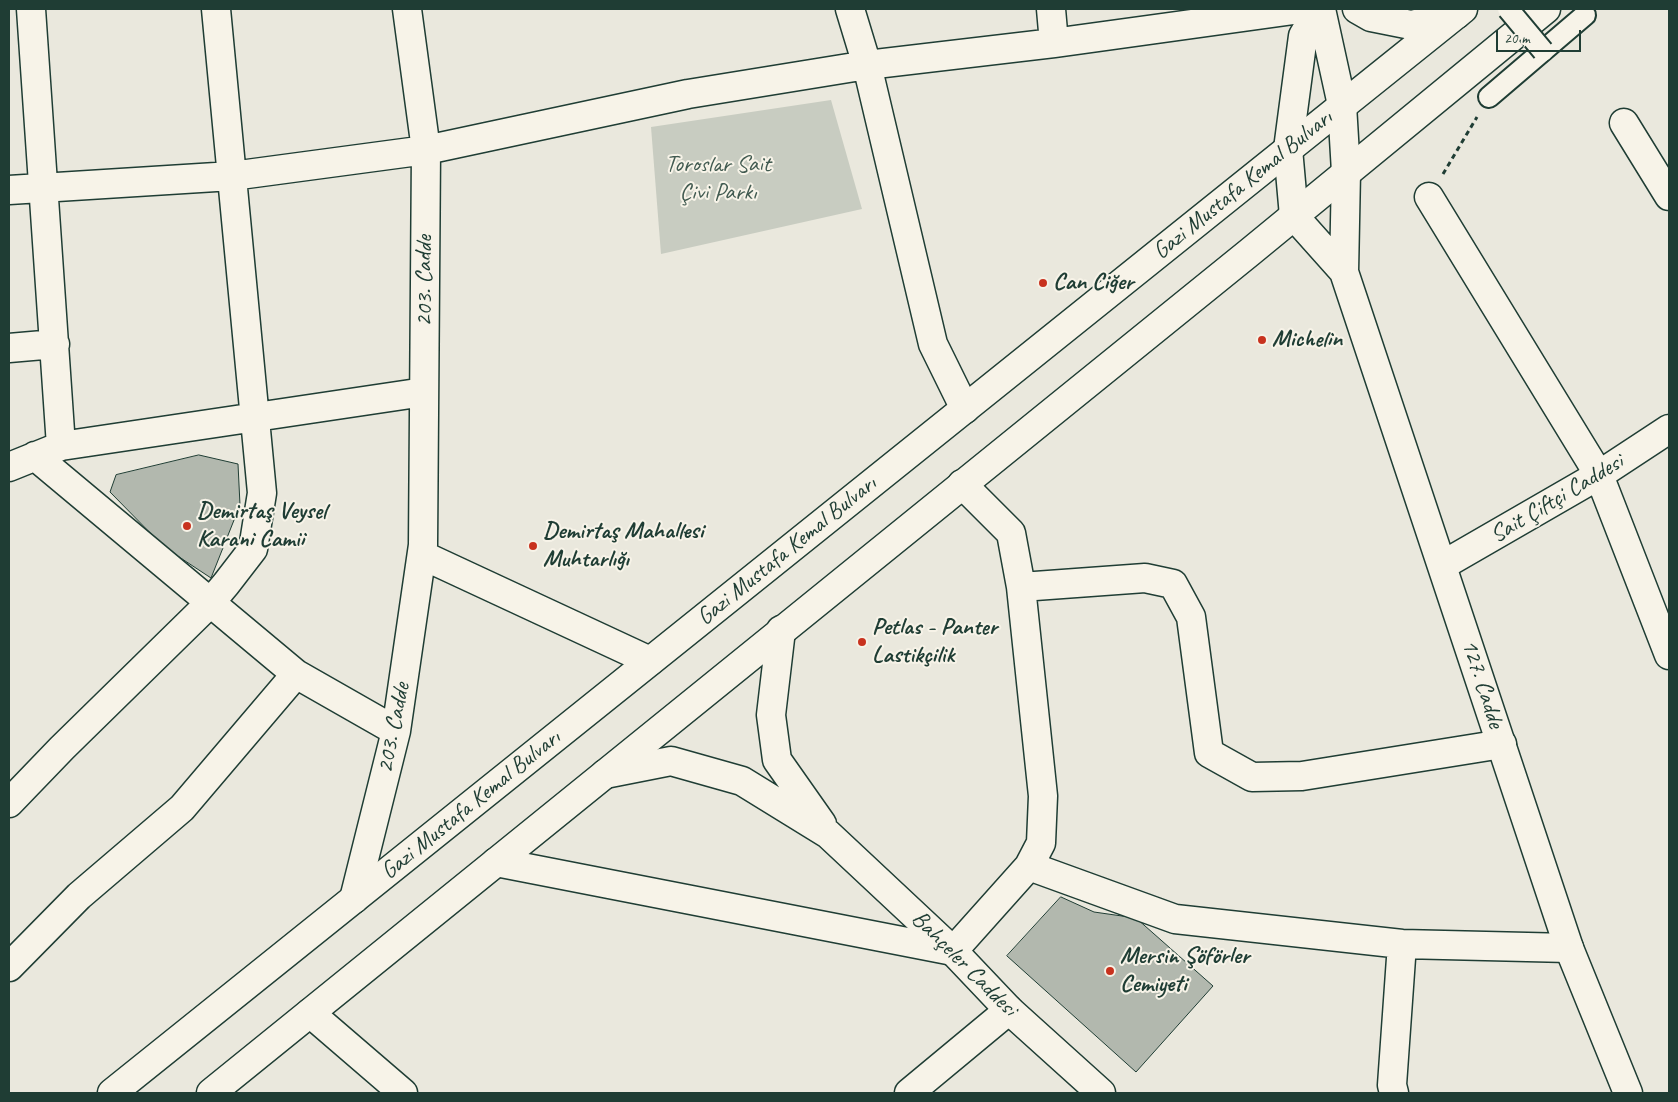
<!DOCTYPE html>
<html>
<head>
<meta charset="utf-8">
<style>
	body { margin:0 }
	#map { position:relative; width:1678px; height:1102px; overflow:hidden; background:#eae8dd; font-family:Caveat,sans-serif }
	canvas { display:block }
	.frame { position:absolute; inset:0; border:10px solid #1f3d34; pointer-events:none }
	.scale { position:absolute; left:1496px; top:30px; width:85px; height:22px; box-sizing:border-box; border:2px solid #1f3d34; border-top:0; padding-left:6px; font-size:15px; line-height:18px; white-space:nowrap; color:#1f3d34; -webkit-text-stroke:4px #f7f3e8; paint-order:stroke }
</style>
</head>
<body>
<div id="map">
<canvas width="1678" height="1102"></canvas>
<div class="frame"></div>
<div class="scale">20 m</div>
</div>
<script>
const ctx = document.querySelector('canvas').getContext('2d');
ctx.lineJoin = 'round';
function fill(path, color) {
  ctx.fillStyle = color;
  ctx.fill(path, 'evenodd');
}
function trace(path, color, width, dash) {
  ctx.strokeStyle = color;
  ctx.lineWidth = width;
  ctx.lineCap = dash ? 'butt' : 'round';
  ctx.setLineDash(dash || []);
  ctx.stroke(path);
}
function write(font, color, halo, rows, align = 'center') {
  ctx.font = font + ' Caveat,sans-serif';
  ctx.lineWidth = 4;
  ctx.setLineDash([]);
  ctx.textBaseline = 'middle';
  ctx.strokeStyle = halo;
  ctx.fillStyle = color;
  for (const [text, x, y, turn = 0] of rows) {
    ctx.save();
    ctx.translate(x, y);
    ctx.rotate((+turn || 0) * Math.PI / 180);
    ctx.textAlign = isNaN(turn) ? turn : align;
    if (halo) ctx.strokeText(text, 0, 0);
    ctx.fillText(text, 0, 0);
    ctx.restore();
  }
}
const green = new Path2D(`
	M 831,100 L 862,209 L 661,254 L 651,127 Z`);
const building = new Path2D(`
	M 199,455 L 238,464 L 240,505 L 211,578 L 164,547 L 110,492 L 116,475 Z
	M 1061,897 L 1094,912 L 1136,918 L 1213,986 L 1136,1072 L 1007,956 Z`);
const path = new Path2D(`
	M 1443,174 L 1477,117`);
const pedestrian = new Path2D(`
	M 1489,97 L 1585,15`);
const minor = new Path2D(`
	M 31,9 L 61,446
	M 850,9 L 867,65 L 933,344 L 965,409
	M 1051,9 L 1054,43
	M 1624,123 L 1669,196
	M 9,190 L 232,176 L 426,150 L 688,94 L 867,65 L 1054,43 L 1301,9
	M 1429,197 L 1599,475 L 1669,655
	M 9,348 L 55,344
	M 35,456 L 296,674 L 396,731
	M 9,467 L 61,446 L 424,392
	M 422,555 L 650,661
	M 1021,587 L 1145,578 L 1173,584 L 1191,617 L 1209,753 L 1252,777 L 1302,776 L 1502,744
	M 9,803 L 62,748 L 210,603 L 226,584 L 253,549 L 262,493 L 216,9
	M 496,862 L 953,951 L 1029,866 L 1041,843 L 1043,796 L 1021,587 L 1011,533 L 962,484
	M 1029,866 L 1175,919 L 1402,944 L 1569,948
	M 354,899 L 396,731 L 423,545 L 426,150 L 407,9
	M 9,967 L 79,896 L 182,808 L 296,674
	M 310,1013 L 403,1093
	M 909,1093 L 1009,1010
	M 1394,1093 L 1392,1085 L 1402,944`);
const tertiary = new Path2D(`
	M 1319,9 L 1303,36 L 1288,149 L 1294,216 L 1344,272
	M 1321,9 L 1342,105 L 1346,172 L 1344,272 L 1569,948 L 1628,1093
	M 1357,9 L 1371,17 L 1411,25 L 1457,14
	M 1443,565 L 1599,475 L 1669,429
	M 781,630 L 771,715 L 777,760 L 822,824
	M 605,774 L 671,761 L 742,781 L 828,834 L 953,951 L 1009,1010 L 1101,1093`);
const trunk = new Path2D(`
	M 112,1093 L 1463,9
	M 211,1093 L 1250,252 L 1546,9`);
const pedestrianBridge = new Path2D(`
	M 1508,9 L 1543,51`);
const markers = [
	[1043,283,5,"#c8321e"],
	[1262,340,5,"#c8321e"],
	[187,526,5,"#c8321e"],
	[533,546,5,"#c8321e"],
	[862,642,5,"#c8321e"],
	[1110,971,5,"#c8321e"]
];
const parkNames = [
	["Toroslar Sait",718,165],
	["Çivi Parkı",718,193]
];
const streetNames = [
	["Gazi Mustafa Kemal Bulvarı",1243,185,-39],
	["203. Cadde",425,281,-90],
	["Sait Çiftçi Caddesi",1557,499,-31],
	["Gazi Mustafa Kemal Bulvarı",787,551,-39],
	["127. Cadde",1482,684,72],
	["203. Cadde",394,728,-79],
	["Gazi Mustafa Kemal Bulvarı",471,805,-39],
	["Bahçeler Caddesi",964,964,45]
];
const poiNames = [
	["Can Ciğer",1053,283],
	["Michelin",1272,340],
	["Demirtaş Veysel",197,512],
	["Karani Camii",197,540],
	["Demirtaş Mahallesi",543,532],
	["Muhtarlığı",543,560],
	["Petlas - Panter",872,628],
	["Lastikçilik",872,656],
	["Mersin Şöförler",1120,957],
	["Cemiyeti",1120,985]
];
fill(green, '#c8ccc1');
fill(building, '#b2b8ae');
trace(building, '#1f3d34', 1);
trace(pedestrian, '#1f3d34', 24);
trace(minor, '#1f3d34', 31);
trace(tertiary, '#1f3d34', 31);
trace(trunk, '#1f3d34', 31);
trace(path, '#1f3d34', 3, [5, 4]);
trace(pedestrian, '#f7f3e8', 20);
trace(minor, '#f7f3e8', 28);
trace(tertiary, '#f7f3e8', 28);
trace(trunk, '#f7f3e8', 28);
trace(pedestrianBridge, '#1f3d34', 24, []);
trace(pedestrianBridge, '#f7f3e8', 20);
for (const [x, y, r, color] of markers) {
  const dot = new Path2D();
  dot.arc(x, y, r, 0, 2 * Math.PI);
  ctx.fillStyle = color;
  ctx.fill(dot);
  trace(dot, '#f7f3e8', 2);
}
write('24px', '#415a50', '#f7f3e8', parkNames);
write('24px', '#1f3d34', '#f7f3e8', streetNames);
write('bold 24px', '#1f3d34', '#f7f3e8', poiNames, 'left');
</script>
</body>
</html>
